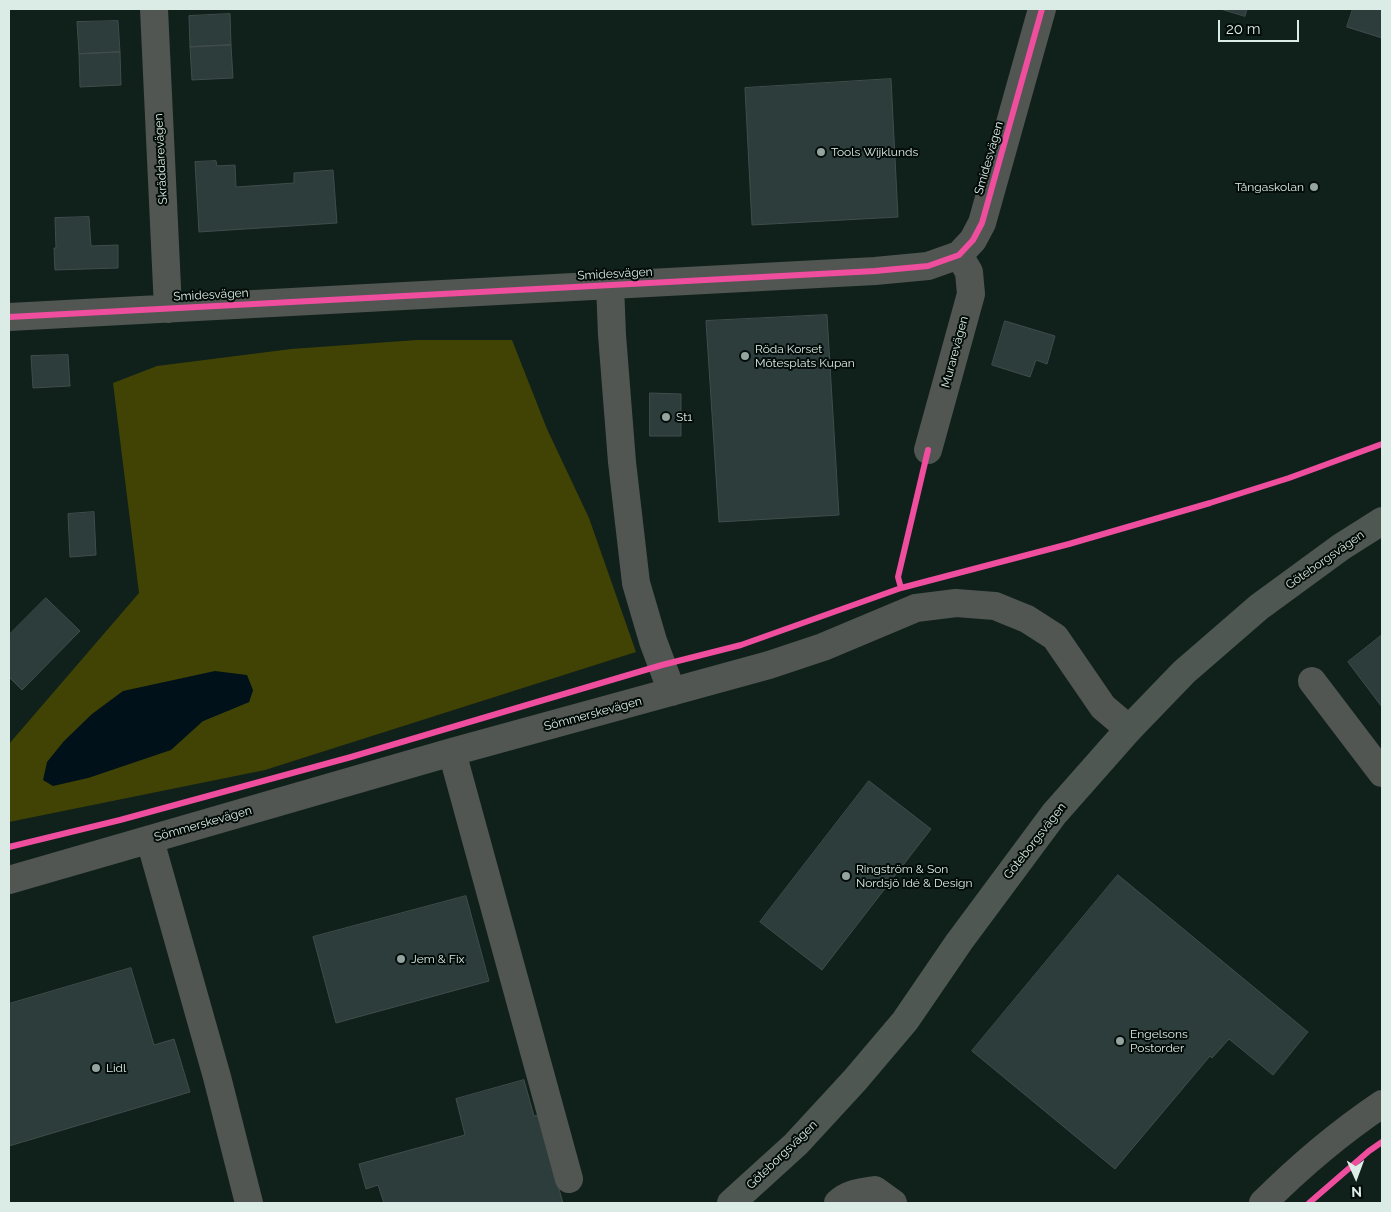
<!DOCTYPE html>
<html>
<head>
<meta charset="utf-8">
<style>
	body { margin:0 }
	#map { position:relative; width:1391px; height:1212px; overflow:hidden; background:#10201b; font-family:Raleway,sans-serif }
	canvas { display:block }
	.frame { position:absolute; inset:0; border:10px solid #dbebe5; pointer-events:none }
	.north { position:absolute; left:1331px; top:1152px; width:50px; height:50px; -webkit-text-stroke:4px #030c09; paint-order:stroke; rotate:178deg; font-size:14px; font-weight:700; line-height:20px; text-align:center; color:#dbebe5 }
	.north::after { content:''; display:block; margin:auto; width:18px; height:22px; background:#dbebe5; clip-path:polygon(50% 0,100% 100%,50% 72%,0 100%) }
	.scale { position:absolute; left:1218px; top:20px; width:81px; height:22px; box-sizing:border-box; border:2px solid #dbebe5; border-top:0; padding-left:6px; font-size:15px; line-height:18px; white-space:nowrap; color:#dbebe5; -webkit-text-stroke:4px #030c09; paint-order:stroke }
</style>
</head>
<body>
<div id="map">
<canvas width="1391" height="1212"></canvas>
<div class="frame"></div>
<div class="north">N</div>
<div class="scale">20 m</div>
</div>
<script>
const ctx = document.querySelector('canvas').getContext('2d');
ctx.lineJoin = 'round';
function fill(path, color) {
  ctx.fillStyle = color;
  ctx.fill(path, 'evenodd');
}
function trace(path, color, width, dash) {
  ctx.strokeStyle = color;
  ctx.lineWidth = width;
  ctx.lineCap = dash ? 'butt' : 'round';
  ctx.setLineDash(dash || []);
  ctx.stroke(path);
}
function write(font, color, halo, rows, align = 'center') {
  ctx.font = font + ' Raleway,sans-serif';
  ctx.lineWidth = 4;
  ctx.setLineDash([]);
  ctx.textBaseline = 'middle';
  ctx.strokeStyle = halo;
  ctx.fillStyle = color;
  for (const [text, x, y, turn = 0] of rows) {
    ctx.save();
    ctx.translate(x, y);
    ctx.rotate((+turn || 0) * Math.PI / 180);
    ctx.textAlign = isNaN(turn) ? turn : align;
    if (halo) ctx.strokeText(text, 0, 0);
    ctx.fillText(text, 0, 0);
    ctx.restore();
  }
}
const forest = new Path2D(`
	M 417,340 L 512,340 L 547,429 L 589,518 L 636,652 L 265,770 L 9,822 L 9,744 L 139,593 L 113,383 L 157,366 L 291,349 ZM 253,690 L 249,702 L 203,721 L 127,764 L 88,778 Z`);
const water = new Path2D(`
	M 215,671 L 247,675 L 253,690 L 249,702 L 203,721 L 171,750 L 88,778 L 53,786 L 43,780 L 47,762 L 64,741 L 92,714 L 123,691 Z`);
const building = new Path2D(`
	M 1221,9 L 1247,9 L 1245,16 Z
	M 1353,9 L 1382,9 L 1382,38 L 1347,27 Z
	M 230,14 L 231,45 L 190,47 L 189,16 Z
	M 118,21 L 120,52 L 79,54 L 77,22 Z
	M 231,45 L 233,78 L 192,80 L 190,47 Z
	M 120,52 L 121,85 L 80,87 L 79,54 Z
	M 891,79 L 898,217 L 752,225 L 745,88 Z
	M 216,161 L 217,166 L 235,165 L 236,187 L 294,183 L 294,173 L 333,170 L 337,223 L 199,232 L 195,162 Z
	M 89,217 L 91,246 L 118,245 L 118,268 L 55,270 L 54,248 L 56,248 L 55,218 Z
	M 827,315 L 839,515 L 719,522 L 706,321 Z
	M 1005,321 L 1055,336 L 1047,364 L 1036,360 L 1030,377 L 992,365 Z
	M 68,355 L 70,386 L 33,388 L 31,356 Z
	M 650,393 L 681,394 L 681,436 L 650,436 Z
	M 94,512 L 96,555 L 70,557 L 68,514 Z
	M 46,598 L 80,631 L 22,690 L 9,677 L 9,635 Z
	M 1382,635 L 1382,707 L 1348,662 Z
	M 869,781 L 931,829 L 822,970 L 760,922 Z
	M 1118,875 L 1308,1032 L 1273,1075 L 1229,1039 L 1212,1058 L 1210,1056 L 1115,1169 L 972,1051 Z
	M 466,896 L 489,981 L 336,1023 L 313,937 Z
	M 131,968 L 154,1045 L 174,1039 L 190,1092 L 9,1146 L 9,1004 Z
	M 524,1080 L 534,1116 L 538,1115 L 563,1203 L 384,1203 L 378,1185 L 366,1189 L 359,1164 L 465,1135 L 456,1099 Z`);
const minor = new Path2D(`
	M 154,9 L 168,309
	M 610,285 L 612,335 L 622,462 L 636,583 L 653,641 L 672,692
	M 9,317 L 875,271 L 928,266 L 959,255 L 973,240 L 982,223 L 1042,9
	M 928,450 L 971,294 L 969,272 L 959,255
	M 1312,681 L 1382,773
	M 452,752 L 569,1179
	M 150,840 L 217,1077 L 249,1203
	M 9,880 L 452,752 L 769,665 L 823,647 L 916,608 L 956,603 L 995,606 L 1027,619 L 1055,637 L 1103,707 L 1129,729
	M 838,1203 C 848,1193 862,1192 875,1190 L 893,1203
	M 1263,1203 C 1299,1167 1339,1133 1382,1104`);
const major = new Path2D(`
	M 731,1203 L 796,1144 L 855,1080 L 905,1021 L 959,942 L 1054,814 L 1129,729 L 1184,672 L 1259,607 L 1341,547 L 1382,521`);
const cycleway = new Path2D(`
	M 9,317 L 875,271 L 928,266 L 959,255 L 973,240 L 982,223 L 1042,9
	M 901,588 L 898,577 L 928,450
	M 9,847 L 120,820 L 351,757 L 662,665 L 741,645 L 901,588 L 1069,544 L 1210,503 L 1289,478 L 1382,444
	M 1309,1203 L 1369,1151 L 1382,1142`);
const markers = [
	[821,152,5,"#94a49e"],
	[1314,187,5,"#94a49e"],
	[745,356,5,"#94a49e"],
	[666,417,5,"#94a49e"],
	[846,876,5,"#94a49e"],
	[401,959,5,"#94a49e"],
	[1120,1041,5,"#94a49e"],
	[96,1068,5,"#94a49e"]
];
const poiNames = [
	["Tools Wijklunds",831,152],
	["Tångaskolan",1304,187,"right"],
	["Röda Korset",755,349],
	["Mötesplats Kupan",755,363],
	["St1",676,417],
	["Ringström & Son",856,869],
	["Nordsjö Idé & Design",856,883],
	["Jem & Fix",411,959],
	["Engelsons",1130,1034],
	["Postorder",1130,1048],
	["Lidl",106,1068]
];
const streetNames = [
	["Smidesvägen",989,158,-74],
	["Skräddarevägen",161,159,-93],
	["Smidesvägen",615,274,-3],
	["Smidesvägen",211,295,-3],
	["Murarevägen",955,352,-75],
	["Göteborgsvägen",1325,560,-35],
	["Sömmerskevägen",593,714,-15],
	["Sömmerskevägen",203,824,-16],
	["Göteborgsvägen",1035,841,-52],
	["Göteborgsvägen",782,1155,-44]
];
fill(forest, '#404304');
fill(water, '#011119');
fill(building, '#2d3d3c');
trace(building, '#404d4b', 1);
trace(minor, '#515652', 28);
trace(major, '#4e5752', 28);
trace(cycleway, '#ef4d9e', 6);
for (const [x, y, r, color] of markers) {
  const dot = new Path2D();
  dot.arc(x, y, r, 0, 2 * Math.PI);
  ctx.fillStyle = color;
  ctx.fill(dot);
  trace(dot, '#030c09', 2);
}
write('12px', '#dbebe5', '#030c09', poiNames, 'left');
write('12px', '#dbebe5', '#030c09', streetNames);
</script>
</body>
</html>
